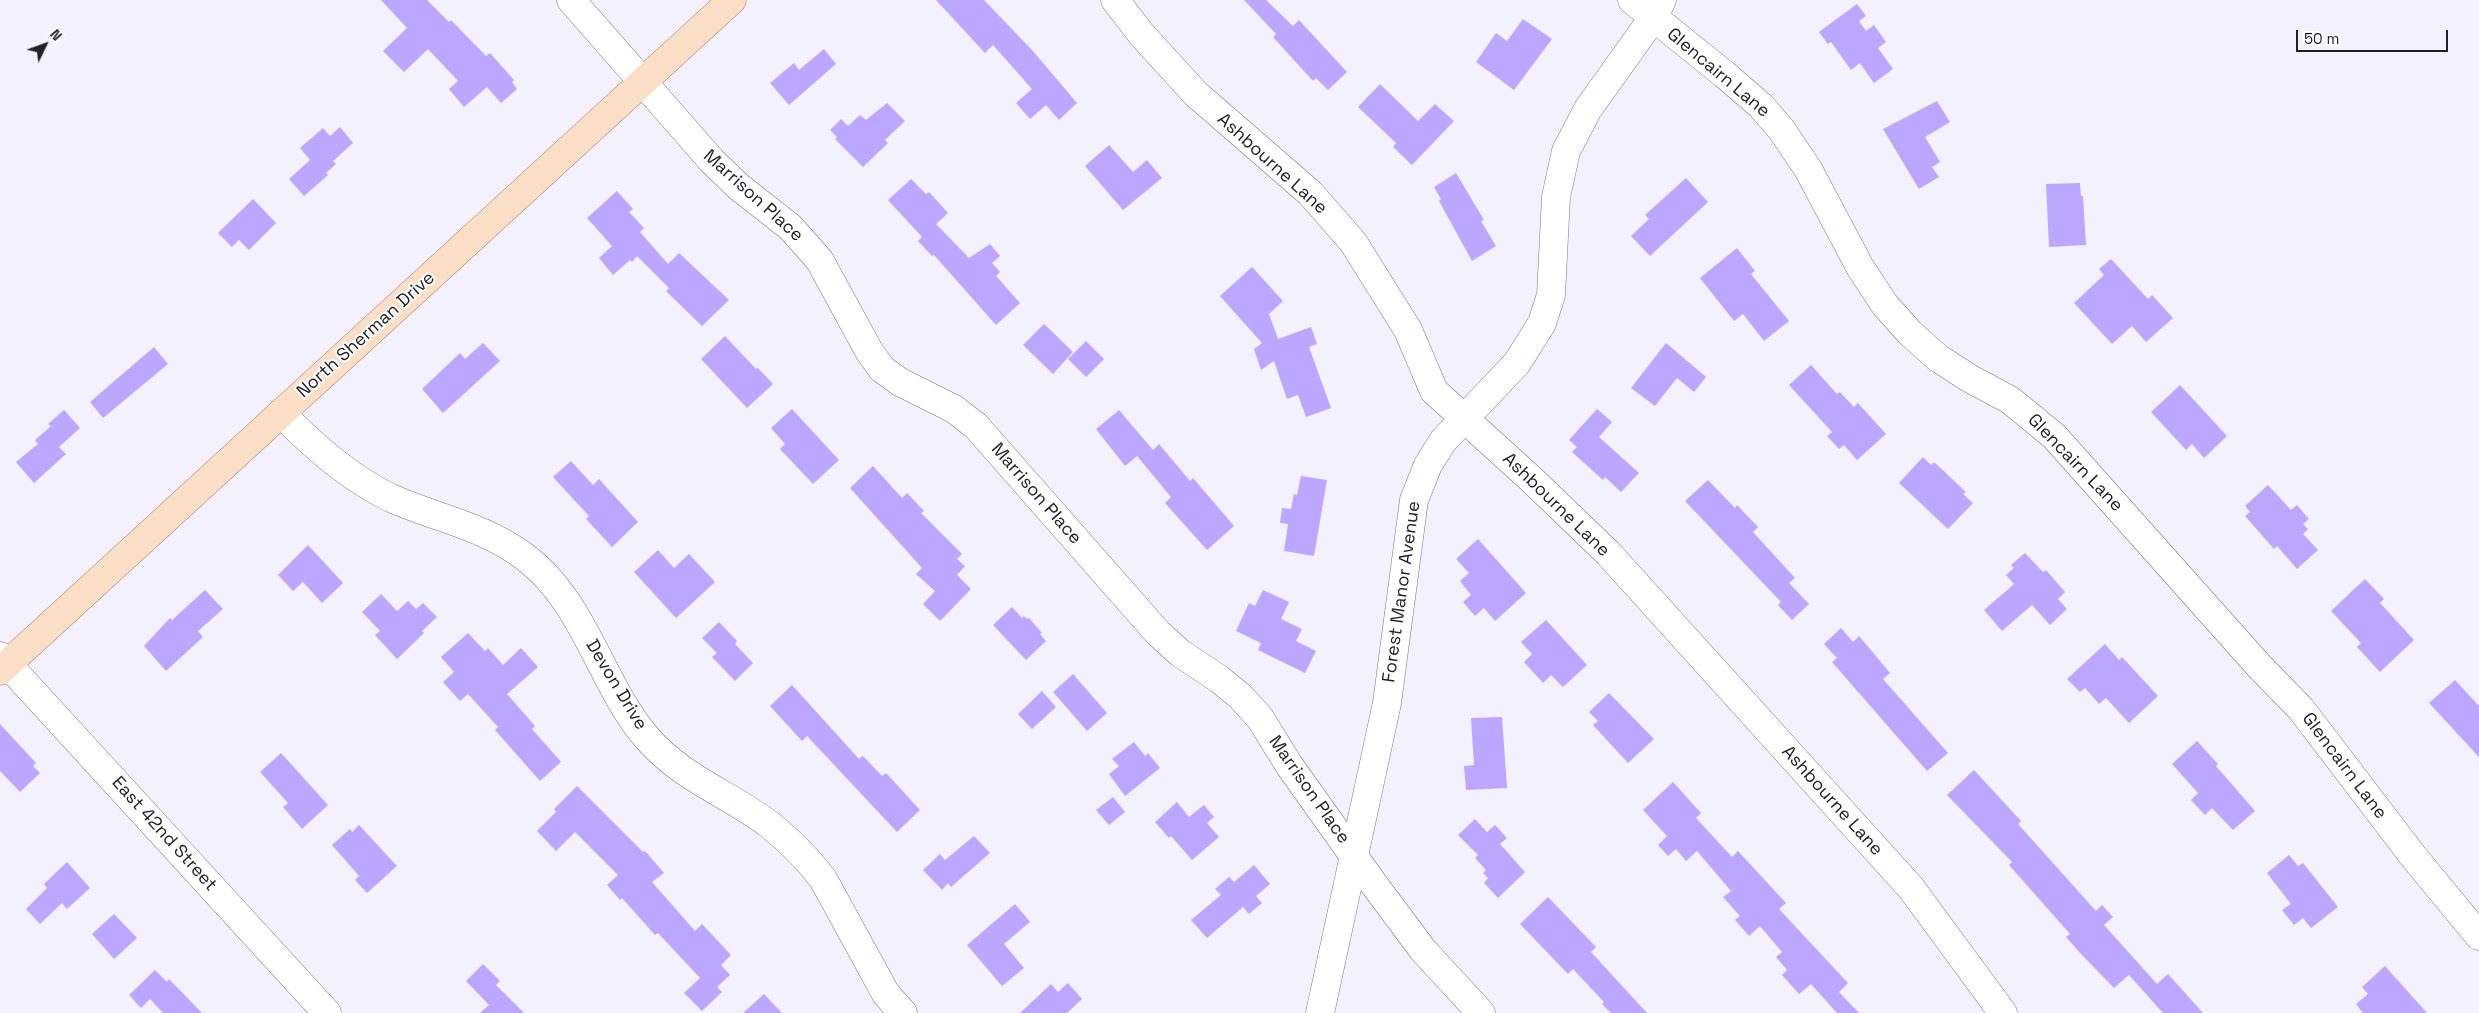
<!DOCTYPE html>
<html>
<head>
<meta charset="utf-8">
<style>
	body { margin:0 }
	#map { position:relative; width:2479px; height:1013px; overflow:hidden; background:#f3f1fe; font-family:"Space Grotesk",sans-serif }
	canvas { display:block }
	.north { position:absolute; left:20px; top:20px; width:50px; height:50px; -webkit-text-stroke:4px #fff; paint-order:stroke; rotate:48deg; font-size:14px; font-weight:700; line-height:20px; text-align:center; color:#212026 }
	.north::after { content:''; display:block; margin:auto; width:18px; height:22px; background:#212026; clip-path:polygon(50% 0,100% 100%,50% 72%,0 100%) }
	.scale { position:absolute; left:2296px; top:30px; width:152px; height:22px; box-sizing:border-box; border:2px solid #212026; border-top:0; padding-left:6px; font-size:15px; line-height:18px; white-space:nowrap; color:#212026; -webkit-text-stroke:4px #fff; paint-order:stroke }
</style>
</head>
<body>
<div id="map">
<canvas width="2479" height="1013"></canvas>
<div class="north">N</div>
<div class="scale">50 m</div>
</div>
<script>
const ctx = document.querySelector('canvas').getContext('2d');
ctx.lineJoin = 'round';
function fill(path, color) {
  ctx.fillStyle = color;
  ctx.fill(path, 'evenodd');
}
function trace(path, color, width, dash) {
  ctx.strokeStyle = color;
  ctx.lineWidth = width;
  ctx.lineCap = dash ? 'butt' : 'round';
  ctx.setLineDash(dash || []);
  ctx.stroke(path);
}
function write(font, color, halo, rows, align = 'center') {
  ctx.font = font + ' "Space Grotesk",sans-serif';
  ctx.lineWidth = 4;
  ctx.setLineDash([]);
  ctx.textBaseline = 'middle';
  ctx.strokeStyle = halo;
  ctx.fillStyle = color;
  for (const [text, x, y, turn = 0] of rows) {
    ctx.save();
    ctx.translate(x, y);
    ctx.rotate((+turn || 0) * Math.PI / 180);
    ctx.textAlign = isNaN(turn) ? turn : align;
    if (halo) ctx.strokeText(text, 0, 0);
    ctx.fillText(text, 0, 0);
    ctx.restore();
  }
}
const building = new Path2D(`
	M 381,0 L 427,0 L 449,22 L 451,20 L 486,56 L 490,53 L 514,80 L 512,82 L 517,89 L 501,103 L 487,87 L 464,107 L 449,89 L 458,81 L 428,49 L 404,72 L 383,51 L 407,28 Z
	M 936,0 L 984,0 L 1032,50 L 1077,103 L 1059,120 L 1046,105 L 1030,119 L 1016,103 L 1032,89 L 993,45 L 985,53 Z
	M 1244,0 L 1266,0 L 1293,26 L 1299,20 L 1347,72 L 1328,90 L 1316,78 L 1313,81 L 1273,37 L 1276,34 Z
	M 1857,4 L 1866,16 L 1859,21 L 1866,31 L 1874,25 L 1886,42 L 1878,48 L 1893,69 L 1874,83 L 1860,63 L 1851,70 L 1831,42 L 1828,44 L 1819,32 Z
	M 1523,19 L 1552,39 L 1514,90 L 1476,62 L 1496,33 L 1507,41 Z
	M 824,49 L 836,64 L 789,105 L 770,83 L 794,63 L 799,70 Z
	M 1380,84 L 1418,121 L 1435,104 L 1454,121 L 1412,165 L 1393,147 L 1396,143 L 1358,107 Z
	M 1937,101 L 1950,122 L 1925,137 L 1940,162 L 1932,167 L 1939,177 L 1919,189 L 1883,129 Z
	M 887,103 L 905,121 L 885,140 L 888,143 L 863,167 L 835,139 L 837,137 L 830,130 L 841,119 L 848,126 L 860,115 L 866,120 Z
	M 340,127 L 353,143 L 333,161 L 336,164 L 326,173 L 328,175 L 304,196 L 289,179 L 310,160 L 300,148 L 323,128 L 330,136 Z
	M 1109,145 L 1133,172 L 1147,160 L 1162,178 L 1123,210 L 1085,166 Z
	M 1456,173 L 1484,220 L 1481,221 L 1496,246 L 1472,261 L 1439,201 L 1441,199 L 1434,187 Z
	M 1686,178 L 1708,202 L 1650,256 L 1631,236 L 1649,219 L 1645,215 Z
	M 911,179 L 926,194 L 929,192 L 948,213 L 936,224 L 969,258 L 990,244 L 1000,256 L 992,263 L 1000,272 L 996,276 L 1020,303 L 996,325 L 934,255 L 932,256 L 918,241 L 922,237 L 888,200 Z
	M 2080,183 L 2081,196 L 2083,196 L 2086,245 L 2049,247 L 2046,184 Z
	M 617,191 L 633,209 L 629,212 L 644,228 L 640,232 L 668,264 L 679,253 L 729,300 L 702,326 L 666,291 L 669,288 L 637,256 L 632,262 L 630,260 L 613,275 L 599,258 L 612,246 L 587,218 Z
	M 253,199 L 276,223 L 249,250 L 239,240 L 232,247 L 218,233 Z
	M 1737,248 L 1755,271 L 1751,274 L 1789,321 L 1764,341 L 1743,314 L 1734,321 L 1700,278 Z
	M 2111,259 L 2148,299 L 2152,295 L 2173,318 L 2146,342 L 2132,326 L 2112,344 L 2074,303 L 2104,275 L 2099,269 Z
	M 1252,267 L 1283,301 L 1269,314 L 1278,339 L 1311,327 L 1317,344 L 1309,347 L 1331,408 L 1306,417 L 1298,395 L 1287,399 L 1274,361 L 1261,370 L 1254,349 L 1262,343 L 1220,296 Z
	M 1044,324 L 1073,352 L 1053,374 L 1023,345 Z
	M 725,336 L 756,369 L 758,368 L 773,384 L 747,408 L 701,359 Z
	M 1086,341 L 1104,359 L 1086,377 L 1068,359 Z
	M 483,343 L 500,361 L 443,413 L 422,389 L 460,353 L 465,359 Z
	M 1666,343 L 1706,377 L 1694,392 L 1677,378 L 1655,406 L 1631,388 Z
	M 154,347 L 168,364 L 103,418 L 90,402 Z
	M 1811,365 L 1837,394 L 1840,392 L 1854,407 L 1858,403 L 1886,434 L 1857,460 L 1844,445 L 1839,449 L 1827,436 L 1832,432 L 1789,385 Z
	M 2180,385 L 2227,436 L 2204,458 L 2192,444 L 2186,450 L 2151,412 Z
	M 792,409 L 839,460 L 813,484 L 780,449 L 785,444 L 771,428 Z
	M 1597,409 L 1612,422 L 1599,437 L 1639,473 L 1621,492 L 1605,477 L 1603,480 L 1572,452 L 1577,447 L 1569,440 Z
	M 64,410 L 80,428 L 59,447 L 66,454 L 34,483 L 16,462 L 38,444 L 35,440 L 51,426 L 48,424 Z
	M 1119,410 L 1153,450 L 1159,444 L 1190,481 L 1193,478 L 1234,526 L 1207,550 L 1165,503 L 1171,497 L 1137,456 L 1125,466 L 1096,429 Z
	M 1923,457 L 1931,465 L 1934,462 L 1966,492 L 1963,494 L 1973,503 L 1948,529 L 1899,483 Z
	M 571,461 L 593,485 L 599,479 L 638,522 L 612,547 L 586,519 L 589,516 L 553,477 Z
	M 873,466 L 902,498 L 907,493 L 924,511 L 921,513 L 962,554 L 957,559 L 965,566 L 957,575 L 971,589 L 940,621 L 923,604 L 935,591 L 916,574 L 922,568 L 850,488 Z
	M 1301,476 L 1327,480 L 1314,556 L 1284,551 L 1288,524 L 1280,523 L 1282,508 L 1291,509 L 1294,494 L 1297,495 Z
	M 1708,480 L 1735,508 L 1737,505 L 1758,527 L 1753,532 L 1795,578 L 1789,583 L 1809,604 L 1792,620 L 1778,605 L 1781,602 L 1685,501 Z
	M 2268,485 L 2291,510 L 2297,505 L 2309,519 L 2303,524 L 2308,529 L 2303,534 L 2318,550 L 2297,569 L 2277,546 L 2274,549 L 2245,516 L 2250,512 L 2245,506 Z
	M 1478,539 L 1526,593 L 1495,621 L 1484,608 L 1475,616 L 1463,602 L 1471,595 L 1460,581 L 1469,573 L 1456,559 Z
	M 308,545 L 343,583 L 322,603 L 303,582 L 293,591 L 278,575 Z
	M 658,550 L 674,568 L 689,554 L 715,582 L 676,618 L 634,572 Z
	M 2025,553 L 2043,572 L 2046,570 L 2065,592 L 2058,599 L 2067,609 L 2050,625 L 2032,605 L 2002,631 L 1984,610 L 2013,585 L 2014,584 L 2006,575 L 2014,568 L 2011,565 Z
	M 2365,579 L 2384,599 L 2380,603 L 2414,640 L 2380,672 L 2357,647 L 2361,643 L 2331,611 Z
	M 205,590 L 223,609 L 198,631 L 203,637 L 166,671 L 144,646 L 170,618 L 172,620 Z
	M 1263,590 L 1289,602 L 1281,619 L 1302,629 L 1296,641 L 1316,651 L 1305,673 L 1258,650 L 1261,643 L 1236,631 L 1249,603 L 1255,606 Z
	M 381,594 L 397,611 L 408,601 L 416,609 L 423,603 L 437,617 L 422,631 L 424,633 L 397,659 L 375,635 L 380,631 L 362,612 Z
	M 1012,607 L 1022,618 L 1024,616 L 1027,619 L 1029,618 L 1042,633 L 1040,634 L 1046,641 L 1026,660 L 993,625 Z
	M 1546,620 L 1587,665 L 1563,687 L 1551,675 L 1543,683 L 1524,662 L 1532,654 L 1521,642 Z
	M 719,622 L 737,641 L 735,644 L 753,663 L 735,681 L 712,657 L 717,653 L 702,638 Z
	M 1841,628 L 1853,642 L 1859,636 L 1870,649 L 1890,673 L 1883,679 L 1948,753 L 1927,771 L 1832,662 L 1837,658 L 1824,644 Z
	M 468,633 L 485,651 L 488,648 L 503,665 L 521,648 L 538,667 L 507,694 L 535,726 L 532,729 L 561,762 L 540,781 L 495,730 L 498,727 L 468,694 L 460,701 L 443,682 L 454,672 L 441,657 Z
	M 2105,644 L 2119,660 L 2122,657 L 2158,696 L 2129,723 L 2106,698 L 2099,704 L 2085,688 L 2080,692 L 2067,679 Z
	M 1073,674 L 1107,713 L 1087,731 L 1053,692 Z
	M 2455,680 L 2479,706 L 2479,757 L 2429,703 Z
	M 792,685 L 859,759 L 863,756 L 882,776 L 886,773 L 920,810 L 897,832 L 807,736 L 802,741 L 770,706 Z
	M 1042,691 L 1056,707 L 1032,729 L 1018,714 Z
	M 1609,693 L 1654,739 L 1628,763 L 1593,725 L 1598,721 L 1589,712 Z
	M 1502,717 L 1507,788 L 1466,790 L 1464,766 L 1474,765 L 1471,718 Z
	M 0,724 L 36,763 L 33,766 L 40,773 L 20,792 L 0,771 Z
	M 2197,741 L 2218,764 L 2216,766 L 2255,811 L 2233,830 L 2212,808 L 2205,815 L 2191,800 L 2198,793 L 2172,764 Z
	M 1134,742 L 1145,756 L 1148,753 L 1160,768 L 1125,796 L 1109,774 L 1119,766 L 1112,759 Z
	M 281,753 L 328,805 L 302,829 L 283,807 L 288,803 L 260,772 Z
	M 1974,770 L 2021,821 L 2018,824 L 2096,911 L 2102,905 L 2113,917 L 2104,925 L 2157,984 L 2168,974 L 2203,1013 L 2163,1013 L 2129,975 L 2114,988 L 2082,955 L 2066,937 L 2070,934 L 2009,865 L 2012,862 L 1947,795 Z
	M 1673,782 L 1701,813 L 1696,818 L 1732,857 L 1738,851 L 1786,903 L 1779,909 L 1848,983 L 1839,992 L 1859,1013 L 1837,1013 L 1811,984 L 1799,994 L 1782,975 L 1787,970 L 1776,957 L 1782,952 L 1760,926 L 1749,936 L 1735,920 L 1740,916 L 1723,897 L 1731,891 L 1697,851 L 1686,861 L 1676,849 L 1668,856 L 1658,845 L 1667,836 L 1643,810 Z
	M 577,786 L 643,852 L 645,851 L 664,873 L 652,882 L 695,931 L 702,924 L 731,955 L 721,965 L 730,975 L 717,987 L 722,992 L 702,1011 L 684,993 L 700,978 L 658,933 L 655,935 L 622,898 L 620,900 L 607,885 L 618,875 L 575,832 L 556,851 L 537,831 L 556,812 L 554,809 Z
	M 1113,797 L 1125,812 L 1109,825 L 1096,810 Z
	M 1177,802 L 1189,817 L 1204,805 L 1214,817 L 1207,823 L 1219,837 L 1192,860 L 1171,836 L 1169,838 L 1155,822 Z
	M 1475,819 L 1487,832 L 1495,825 L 1507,838 L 1500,844 L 1525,872 L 1498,898 L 1484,883 L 1488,878 L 1483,873 L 1486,870 L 1475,858 L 1478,855 L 1458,835 Z
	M 359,825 L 397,866 L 367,893 L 355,880 L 359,876 L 332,845 L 350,829 L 352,832 Z
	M 974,836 L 990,853 L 951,887 L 948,883 L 942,890 L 923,870 L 940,854 L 945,860 Z
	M 2289,855 L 2298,866 L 2303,863 L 2338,907 L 2311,928 L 2303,918 L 2294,925 L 2282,910 L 2291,904 L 2267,873 Z
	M 67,862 L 90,888 L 67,909 L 62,903 L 40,924 L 26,909 L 47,888 L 44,884 Z
	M 1254,865 L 1270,884 L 1256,896 L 1262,903 L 1249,914 L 1243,907 L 1207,938 L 1191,920 L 1221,895 L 1215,889 L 1229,877 L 1234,882 Z
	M 1548,897 L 1596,947 L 1591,952 L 1647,1013 L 1611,1013 L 1602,1004 L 1604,1002 L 1573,969 L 1568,974 L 1520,924 Z
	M 1015,904 L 1030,922 L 1004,944 L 1024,968 L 1002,986 L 967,945 Z
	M 114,914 L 137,938 L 114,959 L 92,934 Z
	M 483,964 L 500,981 L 496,985 L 524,1013 L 480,1013 L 489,1005 L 466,981 Z
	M 2385,966 L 2427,1013 L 2363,1013 L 2356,1004 L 2368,994 L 2362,987 Z
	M 155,970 L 167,982 L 169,979 L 202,1013 L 163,1013 L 150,999 L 141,1008 L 129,995 Z
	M 1068,983 L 1082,999 L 1067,1013 L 1020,1013 L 1051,984 L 1058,992 Z
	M 764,994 L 782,1013 L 743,1013 Z`);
const minor = new Path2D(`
	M 571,0 L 712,161 L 739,187 L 790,227 L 808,247 L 820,261 L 869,351 L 882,369 L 900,382 L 954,409 L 976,426 L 1158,633 L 1180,653 L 1219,679 L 1241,697 L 1260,718 L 1289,765 L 1373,883 L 1423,950 L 1481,1013
	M 1115,0 L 1142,35 L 1196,94 L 1310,193 L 1353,242 L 1408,330 L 1434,391 L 1531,479 L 1608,553 L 1911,888 L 2003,1013
	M 1632,0 L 1724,74 L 1761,106 L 1781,129 L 1808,169 L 1860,267 L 1885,305 L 1910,333 L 1938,358 L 1969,378 L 2010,400 L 2054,436 L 2260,667 L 2301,709 L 2413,856 L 2479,936
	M 281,413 C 313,446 349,478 391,498 C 438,519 482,525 525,557 C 585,602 600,683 647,738 C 684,780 728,793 770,825 C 790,841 807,858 823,879 L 886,994 L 903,1013
	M 0,656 L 327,1013
	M 1320,1013 L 1387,703 L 1414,500 L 1428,465 L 1443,441 L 1517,363 L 1542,323 L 1551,295 L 1556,197 L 1566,151 L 1588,109 L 1653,18 L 1662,0`);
const major = new Path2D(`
	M 0,671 L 732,0`);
const streetNames = [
	["Glencairn Lane",1718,73,40],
	["Ashbourne Lane",1272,164,42],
	["Marrison Place",753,196,42],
	["North Sherman Drive",366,335,-42],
	["Glencairn Lane",2075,463,46],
	["Marrison Place",1036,494,49],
	["Ashbourne Lane",1556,505,44],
	["Forest Manor Avenue",1402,592,-82],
	["Devon Drive",616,685,59],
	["Glencairn Lane",2344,766,53],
	["Marrison Place",1309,790,55],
	["Ashbourne Lane",1832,801,48],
	["East 42nd Street",164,834,48]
];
fill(building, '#bba7ff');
trace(minor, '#7a7786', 29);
trace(major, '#ad8d75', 29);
trace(minor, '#fff', 28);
trace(major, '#fbdec6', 28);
write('18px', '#212026', '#fff', streetNames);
</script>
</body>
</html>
